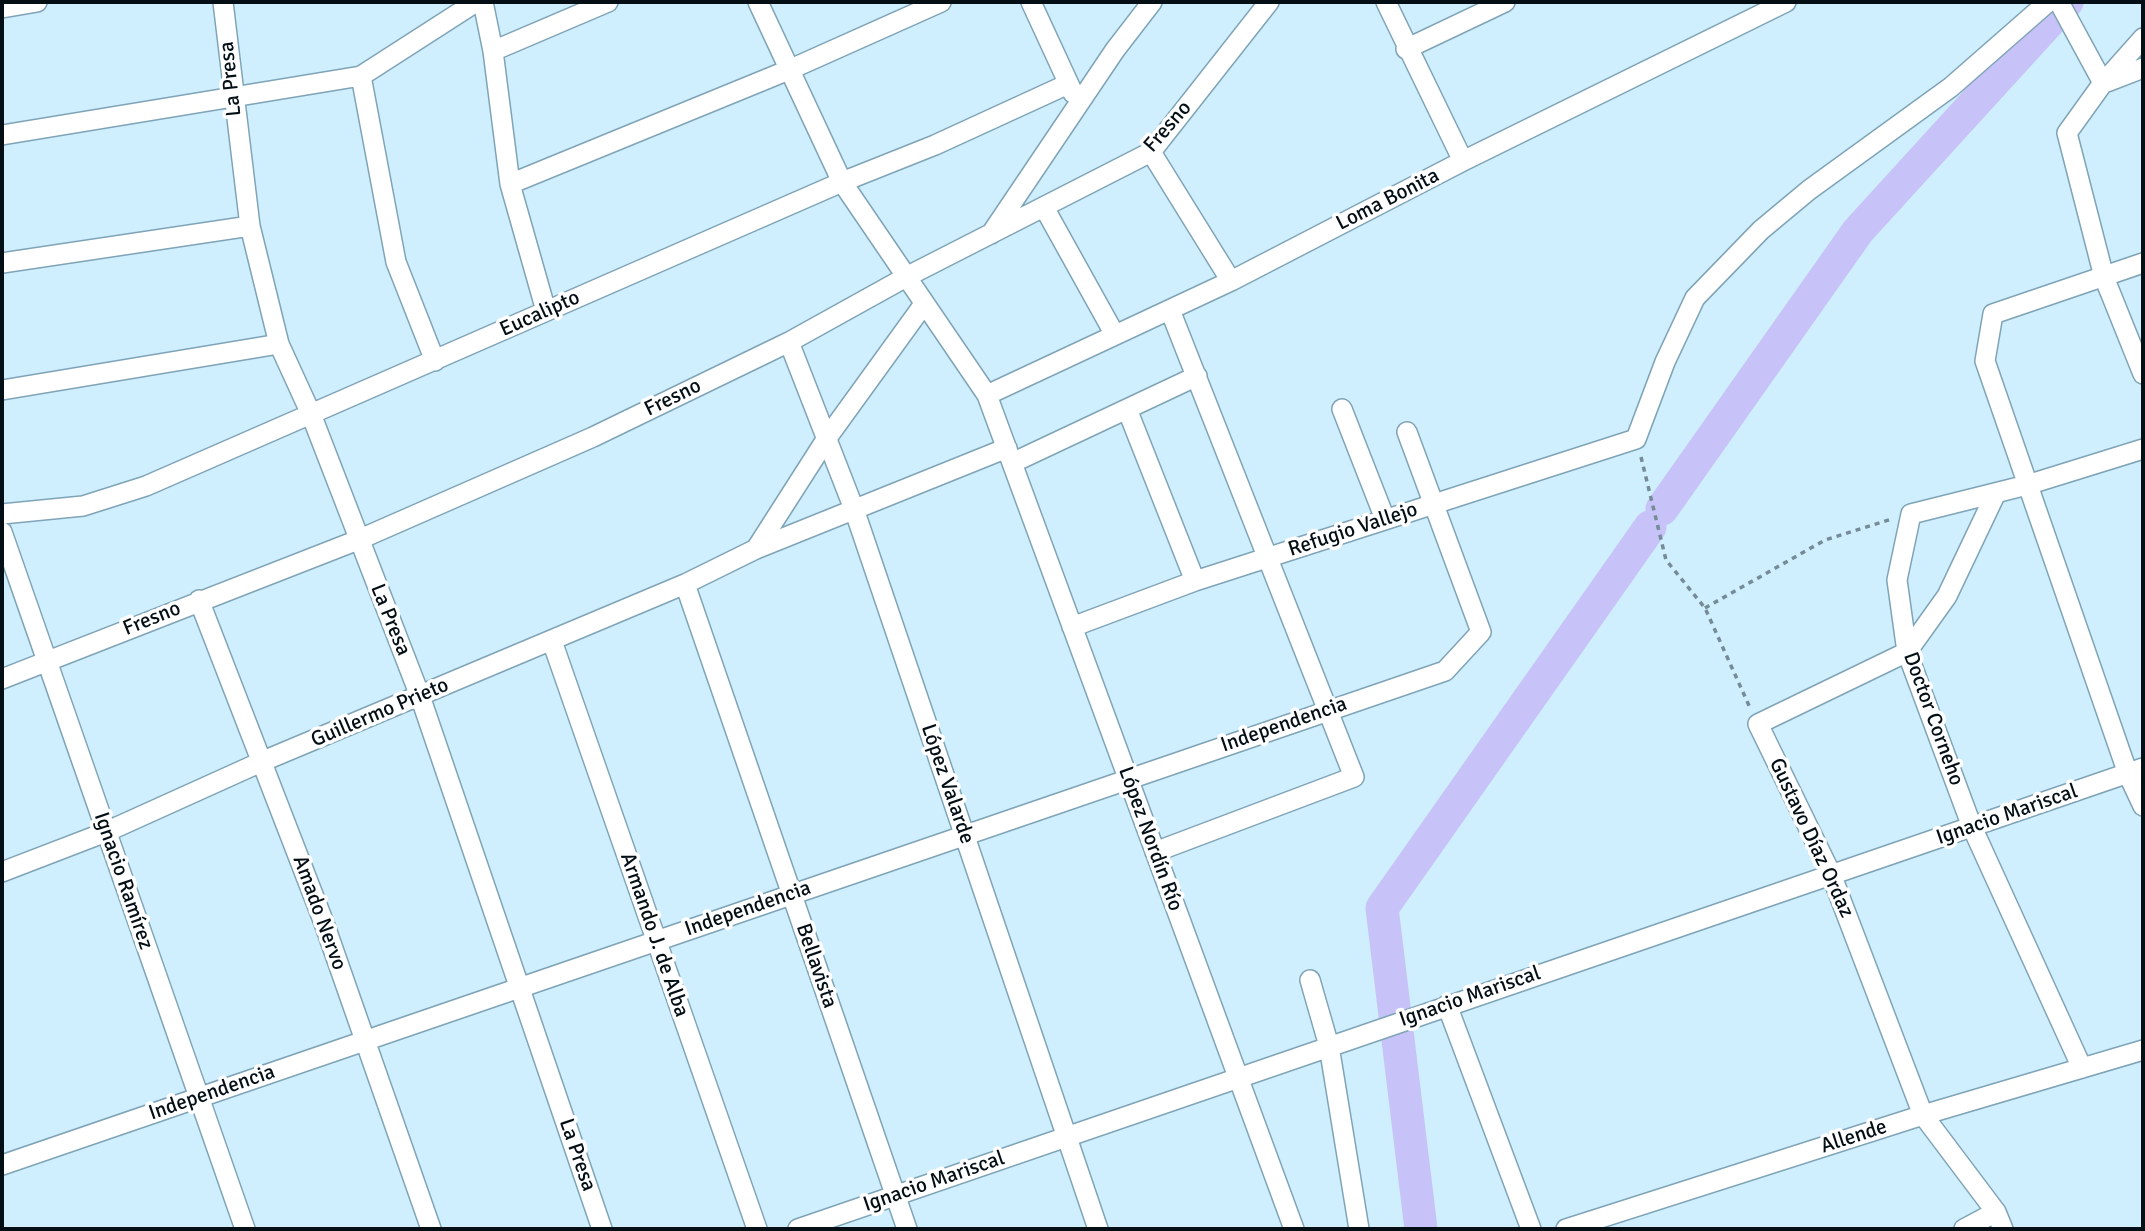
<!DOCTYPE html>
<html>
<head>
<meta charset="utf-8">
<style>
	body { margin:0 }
	#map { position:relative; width:2145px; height:1231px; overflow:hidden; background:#cfeefe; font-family:Signika,sans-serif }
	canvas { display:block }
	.frame { position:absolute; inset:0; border:4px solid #030e15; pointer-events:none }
</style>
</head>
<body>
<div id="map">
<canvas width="2145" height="1231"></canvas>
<div class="frame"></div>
</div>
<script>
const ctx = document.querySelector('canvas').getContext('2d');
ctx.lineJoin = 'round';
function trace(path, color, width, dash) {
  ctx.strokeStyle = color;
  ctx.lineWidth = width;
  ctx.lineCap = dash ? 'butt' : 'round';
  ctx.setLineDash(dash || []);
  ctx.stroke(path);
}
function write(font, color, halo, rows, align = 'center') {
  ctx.font = font + ' Signika,sans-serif';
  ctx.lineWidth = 7;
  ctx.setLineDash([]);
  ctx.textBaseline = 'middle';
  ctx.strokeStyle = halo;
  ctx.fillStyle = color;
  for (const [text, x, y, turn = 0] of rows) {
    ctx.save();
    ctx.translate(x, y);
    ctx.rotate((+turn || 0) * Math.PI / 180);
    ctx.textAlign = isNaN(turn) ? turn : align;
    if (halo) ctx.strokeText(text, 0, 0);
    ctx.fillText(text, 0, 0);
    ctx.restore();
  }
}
const river = new Path2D(`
	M 1662,509 L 1858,231 L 2067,2
	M 1421,1229 L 1382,908 L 1650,527`);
const path = new Path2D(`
	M 1641,457 L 1666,560 L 1705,608 L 1751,710
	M 1705,608 L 1825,540 L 1892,519`);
const minor = new Path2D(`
	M 223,2 L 250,226 L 279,344 L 311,414 L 420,696 L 602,1229
	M 483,2 L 493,51 L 510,184 L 546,311
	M 758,2 L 842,182 L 987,395 L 1294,1229
	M 1031,2 L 1073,93
	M 1386,2 L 1463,161
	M 2059,2 L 2103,83 L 2067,133 L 2104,277 L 2143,374
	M 2,8 L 37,2
	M 1406,49 L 1505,2
	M 493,51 L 608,2
	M 361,76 L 396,262 L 435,361
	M 2107,82 L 2143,68
	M 2103,83 L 2143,38
	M 2,135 L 361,76 L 476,2
	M 1151,152 L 1231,281
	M 510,184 L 791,69 L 941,2
	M 1045,209 L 1115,335
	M 991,234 L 1115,50 L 1152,2
	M 2,263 L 250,226
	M 2143,263 L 1993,314 L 1985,361 L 2128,774 L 2143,806
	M 789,342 L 854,509 L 1098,1229
	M 2,390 L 279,344
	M 987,395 L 1231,281 L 1463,161 L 1786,2
	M 1127,409 L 1195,581
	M 1342,409 L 1385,519
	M 1012,463 L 1197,376
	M 1996,493 L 1947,596 L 1907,652 L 1758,724 L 1831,874 L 1923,1115 L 1996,1212 L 2003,1229
	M 2,514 L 83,506 L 146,486 L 842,182 L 935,145 L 1068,84
	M 2,532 L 245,1229
	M 756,549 L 827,438 L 924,304
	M 685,584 L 907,1229
	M 199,600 L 324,923 L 431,1229
	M 1072,627 L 1195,581 L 1636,439 L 1665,362 L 1695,298 L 1761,230 L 1809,190 L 1951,87 L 2048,2
	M 552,641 L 757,1229
	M 2,679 L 358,540 L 593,437 L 789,342 L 908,276 L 1151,152 L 1269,2
	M 1155,852 L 1354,777 L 1170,310
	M 2,872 L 106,832 L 261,762 L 685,584 L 756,549 L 1007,448
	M 1310,980 L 1329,1046 L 1359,1229
	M 1447,1005 L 1531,1229
	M 2082,1068 L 1972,827 L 1907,652 L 1897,580 L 1911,514 L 2027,485 L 2143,449
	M 2,1165 L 1445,671 L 1481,632 L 1407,432
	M 798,1229 L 2143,768
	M 1566,1229 L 1923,1115 L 2143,1050
	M 1964,1229 L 1996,1212`);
const streetNames = [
	["La Presa",231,79,-96],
	["Fresno",1168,127,-49],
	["Loma Bonita",1388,200,-27],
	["Eucalipto",540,314,-24],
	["Fresno",673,398,-26],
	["Refugio Vallejo",1353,530,-18],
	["Fresno",152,619,-22],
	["La Presa",390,620,68],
	["Guillermo Prieto",380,713,-23],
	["Doctor Corneho",1933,719,70],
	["Independencia",1284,725,-19],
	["López Valarde",947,784,71],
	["Ignacio Mariscal",2007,815,-19],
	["Gustavo Díaz Ordaz",1811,838,65],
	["López Nordín Río",1150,839,70],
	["Ignacio Ramírez",123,881,71],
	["Independencia",748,909,-19],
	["Amado Nervo",319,913,70],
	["Armando J. de Alba",654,935,71],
	["Bellavista",816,966,71],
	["Ignacio Mariscal",1470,997,-19],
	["Independencia",212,1093,-19],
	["Allende",1854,1137,-18],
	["La Presa",577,1155,71],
	["Ignacio Mariscal",934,1182,-19]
];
trace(river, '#c7c2f7', 33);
trace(minor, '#7fa4b7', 22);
trace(path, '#758b97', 3.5, [5, 5]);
trace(minor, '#fff', 19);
write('21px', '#030e15', '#fff', streetNames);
</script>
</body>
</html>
